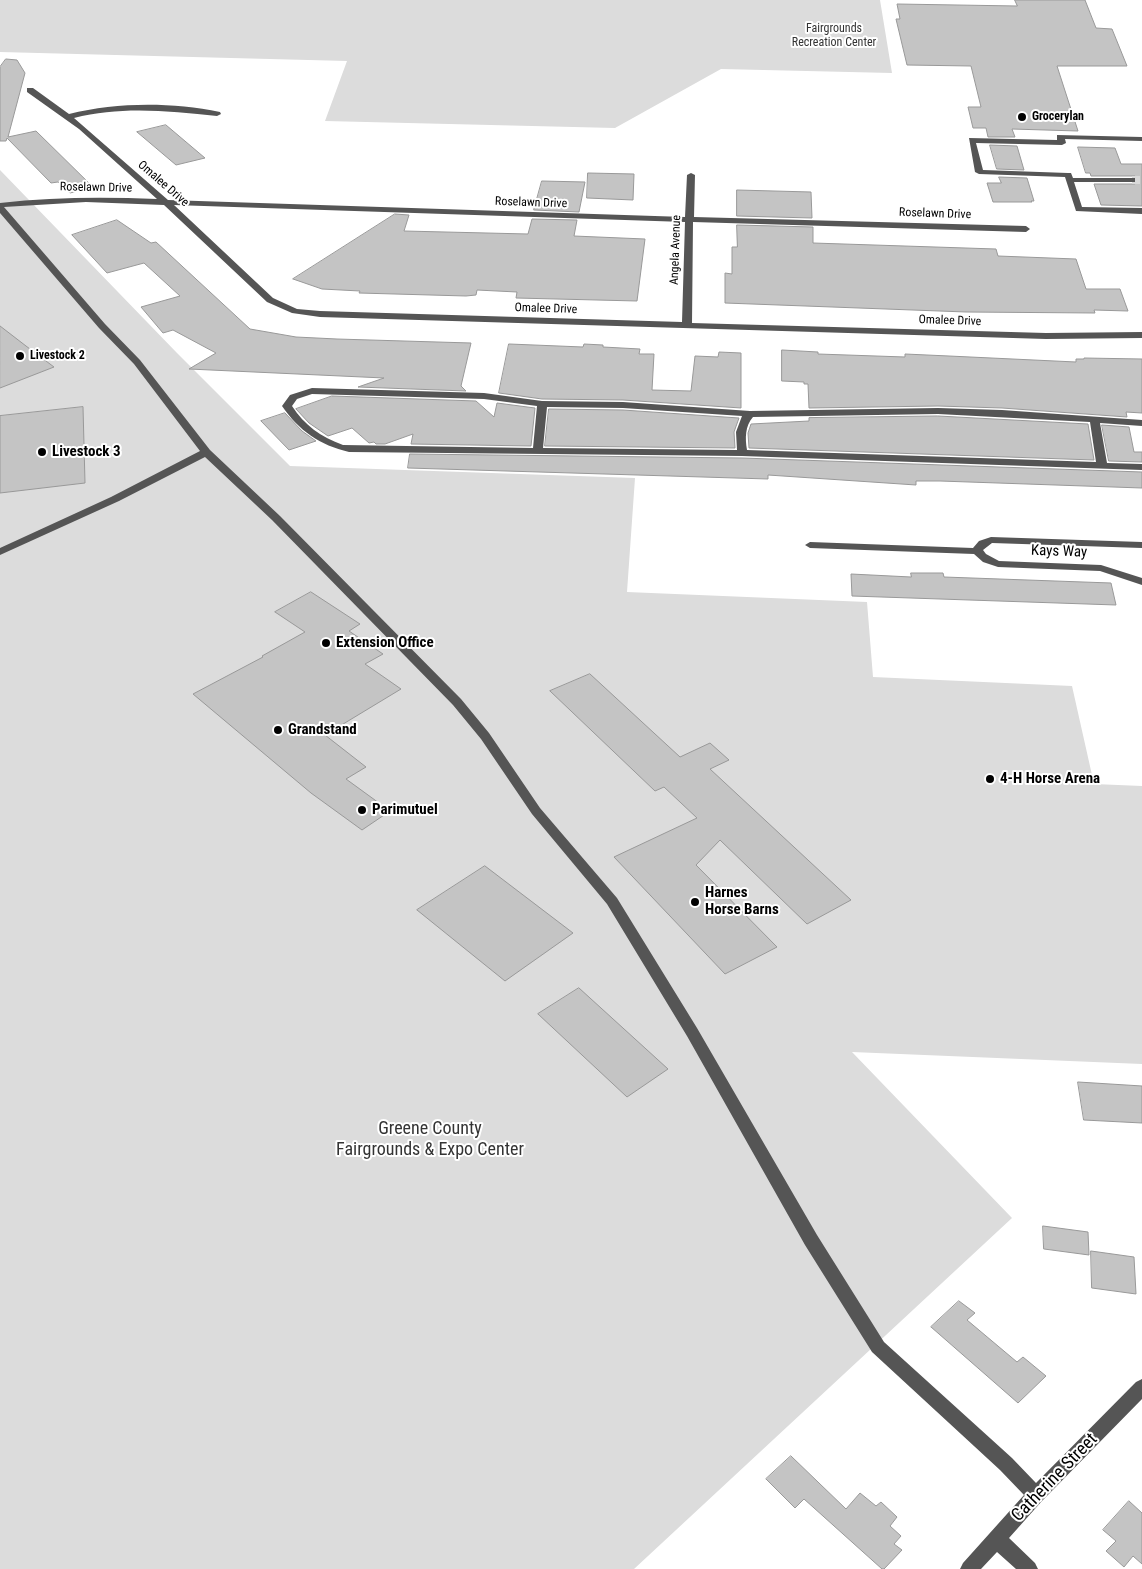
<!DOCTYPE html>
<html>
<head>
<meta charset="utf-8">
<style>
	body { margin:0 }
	canvas { display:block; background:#fff }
</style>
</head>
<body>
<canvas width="1142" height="1569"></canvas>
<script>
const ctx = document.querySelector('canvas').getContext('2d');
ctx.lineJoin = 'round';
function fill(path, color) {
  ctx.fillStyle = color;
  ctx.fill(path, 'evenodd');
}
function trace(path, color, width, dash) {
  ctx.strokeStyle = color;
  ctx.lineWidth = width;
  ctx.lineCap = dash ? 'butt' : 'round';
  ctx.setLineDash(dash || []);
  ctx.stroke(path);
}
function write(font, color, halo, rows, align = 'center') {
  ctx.font = font + ' "Roboto Condensed",sans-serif';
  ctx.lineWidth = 4;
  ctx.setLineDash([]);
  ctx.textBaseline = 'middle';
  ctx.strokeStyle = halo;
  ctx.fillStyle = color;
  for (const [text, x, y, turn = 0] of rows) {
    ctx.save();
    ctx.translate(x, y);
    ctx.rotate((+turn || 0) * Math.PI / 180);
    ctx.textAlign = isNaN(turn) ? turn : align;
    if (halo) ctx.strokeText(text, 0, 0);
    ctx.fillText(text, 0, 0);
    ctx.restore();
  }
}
const green = new Path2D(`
	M 0,0 L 880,0 L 892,73 L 721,69 L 615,128 L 325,121 L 347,61 L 0,52 Z
	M 0,170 L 177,353 L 290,466 L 635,478 L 627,592 L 867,602 L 873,677 L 1072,686 L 1094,784 L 1142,786 L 1142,1064 L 852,1052 L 1012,1218 L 634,1569 L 0,1569 Z`);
const building = new Path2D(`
	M 1015,0 L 1085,0 L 1096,28 L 1112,29 L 1127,66 L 1057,66 L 1078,131 L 1012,129 L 1015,137 L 988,137 L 986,128 L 973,128 L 968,107 L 981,107 L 971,66 L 907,65 L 896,19 L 900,19 L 897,4 L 1017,6 Z
	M 6,59 L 17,60 L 25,73 L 8,137 L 36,131 L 93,187 L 70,193 L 58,182 L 51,183 L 7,138 L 6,141 L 0,141 L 0,67 Z
	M 166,125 L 205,158 L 176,165 L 137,132 Z
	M 990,145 L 1017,146 L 1024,170 L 997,169 Z
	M 1078,147 L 1115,148 L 1121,164 L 1142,164 L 1142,206 L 1101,205 L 1094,184 L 1135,184 L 1137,178 L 1135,176 L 1091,176 L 1090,173 L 1086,173 Z
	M 588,173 L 634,174 L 633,200 L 587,198 Z
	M 999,177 L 1027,178 L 1034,201 L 1031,201 L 1032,202 L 993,202 L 987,183 L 1001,183 Z
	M 542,181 L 585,182 L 579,212 L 534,210 Z
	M 737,190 L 811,192 L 812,218 L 737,216 Z
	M 395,214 L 409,215 L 404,231 L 528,234 L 532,219 L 577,220 L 574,236 L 645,239 L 637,301 L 516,298 L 517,292 L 477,290 L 476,295 L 466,296 L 359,293 L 360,291 L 322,289 L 293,279 Z
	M 117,220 L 151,243 L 156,242 L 250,329 L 296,337 L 337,339 L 471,343 L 461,386 L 466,391 L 358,387 L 384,378 L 189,369 L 216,353 L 173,330 L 163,333 L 141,307 L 180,296 L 144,263 L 107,273 L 72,235 Z
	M 737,225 L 813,227 L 813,243 L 996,249 L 998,256 L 1076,259 L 1086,289 L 1120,289 L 1128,311 L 1094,310 L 1095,313 L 966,312 L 725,303 L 725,273 L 732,274 L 732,247 L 737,247 Z
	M 0,326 L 26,346 L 54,367 L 0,388 Z
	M 509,344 L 583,347 L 584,344 L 603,345 L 603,347 L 640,349 L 639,354 L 654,354 L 652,390 L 691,391 L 695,356 L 718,357 L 719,352 L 741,353 L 741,408 L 623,400 L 542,399 L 499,393 Z
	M 782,350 L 818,352 L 818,354 L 905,357 L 905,354 L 949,356 L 1076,362 L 1076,359 L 1084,359 L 1084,358 L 1142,359 L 1142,413 L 1126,412 L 1127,417 L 1002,408 L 938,406 L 809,408 L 808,384 L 804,384 L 804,382 L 782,381 Z
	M 332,396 L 476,401 L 494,417 L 497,403 L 535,408 L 531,446 L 411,444 L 413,434 L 385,444 L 376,444 L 374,442 L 369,443 L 352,428 L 328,436 L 309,423 L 296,409 Z
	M 83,407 L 85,483 L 0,493 L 0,416 Z
	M 549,409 L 623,410 L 739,418 L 734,432 L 735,448 L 545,446 Z
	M 285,413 L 302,431 L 316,441 L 289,450 L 261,421 Z
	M 938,416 L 1088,424 L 1094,460 L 749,448 L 748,433 L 751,424 L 809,421 L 809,418 Z
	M 1102,425 L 1129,427 L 1134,452 L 1142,452 L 1142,462 L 1109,461 Z
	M 410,454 L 742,458 L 1142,472 L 1142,488 L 940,481 L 916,481 L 916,485 L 768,475 L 768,479 L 408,468 Z
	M 911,573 L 943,573 L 944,577 L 1111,583 L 1116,605 L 852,596 L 851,574 L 911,577 Z
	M 311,592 L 360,624 L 349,631 L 383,654 L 365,664 L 401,689 L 325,735 L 366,767 L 346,779 L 390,811 L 362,830 L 311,793 L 193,694 L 263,657 L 262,656 L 305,632 L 275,612 Z
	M 590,674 L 680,757 L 710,743 L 729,760 L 710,769 L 851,900 L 807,924 L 720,840 L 696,865 L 777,947 L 725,974 L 614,857 L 697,818 L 664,787 L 655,791 L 550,691 Z
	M 485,866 L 573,933 L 505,981 L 417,910 Z
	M 579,988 L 668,1069 L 627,1097 L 538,1014 Z
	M 1078,1082 L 1142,1086 L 1142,1123 L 1084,1120 Z
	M 1043,1226 L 1088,1232 L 1089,1255 L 1044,1249 Z
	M 1091,1251 L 1134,1257 L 1136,1294 L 1092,1288 Z
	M 959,1301 L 975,1313 L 967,1320 L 1017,1362 L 1023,1357 L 1046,1376 L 1018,1403 L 931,1327 Z
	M 791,1456 L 846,1509 L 860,1493 L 876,1506 L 881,1502 L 897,1517 L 890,1526 L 901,1536 L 894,1544 L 902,1550 L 884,1569 L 882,1569 L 804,1499 L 795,1508 L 766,1479 Z
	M 1129,1501 L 1142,1513 L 1142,1564 L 1133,1556 L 1124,1567 L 1106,1551 L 1116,1541 L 1103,1530 Z`);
const minorTunnel = new Path2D(`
	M 1132,180 L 1142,180`);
const minor = new Path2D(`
	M 27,88 L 33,88 L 69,114 C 117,102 171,102 220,112 L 221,114 L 217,116 C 169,111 121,106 74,118 L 168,200 L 685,217 L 687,175 L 691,173 L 695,175 L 694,217 L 1026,226 L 1030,229 L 1026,232 L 693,222 L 692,323 L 1046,333 L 1142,332 L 1142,338 L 1046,339 L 320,317 L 292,313 L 267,302 L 164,205 L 86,202 L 4,207 L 105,324 L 140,360 L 210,450 L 280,516 L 461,699 L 489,733 L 540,808 L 617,898 L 697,1028 L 817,1235 L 884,1342 L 1012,1458 L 1036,1483 L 1136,1382 L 1142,1379 L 1142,1399 L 1042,1501 L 1009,1538 L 1035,1563 L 1038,1569 L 1016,1569 L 997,1552 L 981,1569 L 960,1569 L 963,1563 L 1024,1495 L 1000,1470 L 872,1352 L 805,1245 L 687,1036 L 607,904 L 532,814 L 481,739 L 453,705 L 272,520 L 205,457 L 119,501 L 0,555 L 0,548 L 111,497 L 200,451 L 134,364 L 99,328 L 0,213 L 0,203 C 52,197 104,197 157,199 L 79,129 L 27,92 ZM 174,205 L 685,222 L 682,322 L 320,311 L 297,309 L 273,298 Z
	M 1057,135 L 1142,137 L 1142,141 L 1065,139 L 1066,143 L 1062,145 L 976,143 L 983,170 L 1068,173 L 1071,173 L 1073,178 L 1135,178 L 1135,182 L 1074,182 L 1082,207 L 1142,208 L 1142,214 L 1076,211 L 1065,177 L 979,174 L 975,172 L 969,138 L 1057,140 Z
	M 312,388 L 484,393 L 542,401 L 623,402 L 750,411 L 938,408 L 1002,410 L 1142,420 L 1142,426 L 1100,423 L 1107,463 L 1142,464 L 1142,470 L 742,456 L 349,452 C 320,445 299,431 282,406 L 290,395 ZM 312,394 L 484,399 L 537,406 L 533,448 L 343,445 C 321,437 304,425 292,406 L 297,399 ZM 547,407 L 623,408 L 742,416 L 736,432 L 737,450 L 543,448 ZM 938,414 L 1090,422 L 1096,462 L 747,450 C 745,438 745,426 753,417 Z
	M 991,537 L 1142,542 L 1142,548 L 992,543 L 983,550 L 986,554 L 999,561 L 1101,565 L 1142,578 L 1142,585 L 1100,571 L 998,567 L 983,562 L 974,554 L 810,548 L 805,545 L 810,542 L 973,548 L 979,541 Z`);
const markers = [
	[1022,117,5,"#000"],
	[20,356,5,"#000"],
	[42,452,5,"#000"],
	[326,643,5,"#000"],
	[278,730,5,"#000"],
	[990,779,5,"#000"],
	[362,810,5,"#000"],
	[695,902,5,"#000"]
];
const farParknames = [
	["Fairgrounds",834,29],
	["Recreation Center",834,43]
];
const farPoinames = [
	["Grocerylan",1032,117],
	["Livestock 2",30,356]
];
const farStreetnames = [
	["Omalee Drive",163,184,41],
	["Roselawn Drive",96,188,1],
	["Roselawn Drive",531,203,2],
	["Roselawn Drive",935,214,2],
	["Angela Avenue",676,250,-88],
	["Omalee Drive",546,309,2],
	["Omalee Drive",950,321,2]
];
const poiNames = [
	["Livestock 3",52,452],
	["Extension Office",336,643],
	["Grandstand",288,730],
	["4-H Horse Arena",1000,779],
	["Parimutuel",372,810],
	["Harnes",705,893],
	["Horse Barns",705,910]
];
const streetNames = [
	["Kays Way",1059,552,2]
];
const nearParknames = [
	["Greene County",430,1129],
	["Fairgrounds & Expo Center",430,1150]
];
const nearStreetnames = [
	["Catherine Street",1055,1478,-46]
];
fill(green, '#dcdcdc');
fill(building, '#c4c4c4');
trace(building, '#999', 1);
trace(minorTunnel, '#d9d9d9', 8, [8, 4]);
fill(minor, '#555');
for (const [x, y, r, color] of markers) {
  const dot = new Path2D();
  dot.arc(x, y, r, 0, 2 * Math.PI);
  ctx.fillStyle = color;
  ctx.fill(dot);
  trace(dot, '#fff', 2);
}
write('12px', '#333', '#fff', farParknames);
write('bold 12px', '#000', '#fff', farPoinames, 'left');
write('12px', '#000', '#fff', farStreetnames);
write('bold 15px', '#000', '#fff', poiNames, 'left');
write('15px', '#000', '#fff', streetNames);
write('18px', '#333', '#fff', nearParknames);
write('18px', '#000', '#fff', nearStreetnames);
</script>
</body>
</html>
